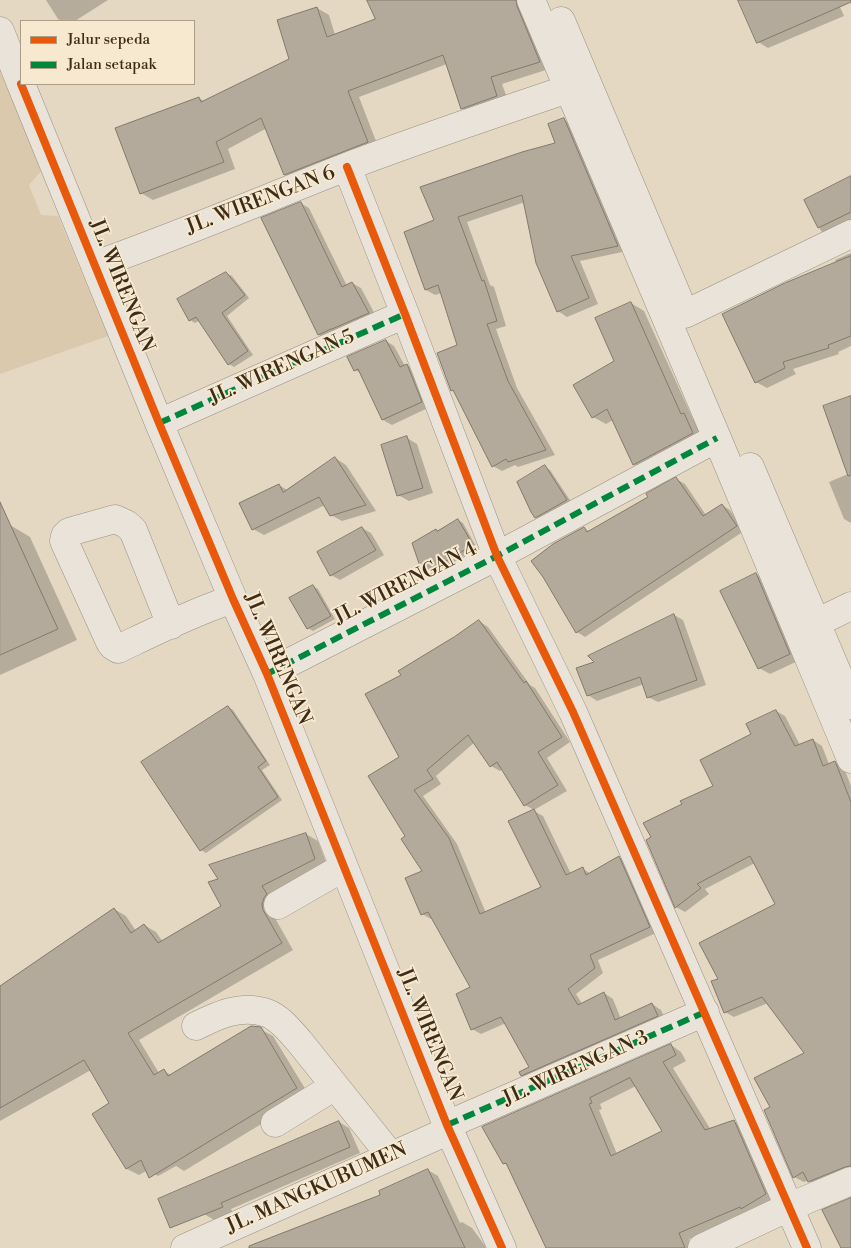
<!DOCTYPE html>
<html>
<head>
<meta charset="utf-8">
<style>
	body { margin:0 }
	#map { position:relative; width:851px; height:1248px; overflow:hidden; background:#e4d8c3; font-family:"Libre Bodoni",serif }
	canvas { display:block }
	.legend { position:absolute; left:20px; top:20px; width:175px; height:65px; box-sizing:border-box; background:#f7e8d0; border:1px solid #ad9d86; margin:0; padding:6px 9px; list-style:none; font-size:15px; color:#3d2c17 }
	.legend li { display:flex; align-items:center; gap:10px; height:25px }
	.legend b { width:25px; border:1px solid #ad9d86 }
</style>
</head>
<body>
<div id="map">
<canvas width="851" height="1248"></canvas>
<ul class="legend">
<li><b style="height:6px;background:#e8590c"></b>Jalur sepeda</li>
<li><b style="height:6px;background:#00873e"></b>Jalan setapak</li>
</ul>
</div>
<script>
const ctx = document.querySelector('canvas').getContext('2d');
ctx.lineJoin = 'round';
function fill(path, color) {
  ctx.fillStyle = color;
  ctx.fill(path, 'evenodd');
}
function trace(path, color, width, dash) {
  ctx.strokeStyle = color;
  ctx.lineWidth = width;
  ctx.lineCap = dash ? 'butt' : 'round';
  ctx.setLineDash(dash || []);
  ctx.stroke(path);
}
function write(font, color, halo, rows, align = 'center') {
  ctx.font = font + ' "Libre Bodoni",serif';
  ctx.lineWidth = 4;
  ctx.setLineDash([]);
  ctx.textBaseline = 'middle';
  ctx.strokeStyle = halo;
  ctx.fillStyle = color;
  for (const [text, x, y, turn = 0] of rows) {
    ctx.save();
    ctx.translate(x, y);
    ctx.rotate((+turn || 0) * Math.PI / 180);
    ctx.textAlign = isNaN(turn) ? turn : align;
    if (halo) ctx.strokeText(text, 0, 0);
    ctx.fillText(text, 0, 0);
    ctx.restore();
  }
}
const green = new Path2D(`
	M 0,66 L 42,170 L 29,185 L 41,215 L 58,216 L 108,336 L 0,374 Z`);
const shadow = new Path2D(`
	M 46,0 L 108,0 L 75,21 L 62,21 L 58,19 Z
	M 369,0 L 529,0 L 552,68 L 502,84 L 509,103 L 474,115 L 462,108 L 447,64 L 359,97 L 379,149 L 298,181 L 285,174 L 267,128 L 228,149 L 235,169 L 153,200 L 141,193 L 199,98 L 205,102 L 290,59 L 317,8 L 329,15 L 335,35 L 377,19 Z
	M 756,0 L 837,0 L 844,16 L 768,48 L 758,42 Z
	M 564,120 L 574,125 L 627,251 L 580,261 L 598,304 L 567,317 L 558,311 L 525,202 L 467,222 L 490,285 L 494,287 L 506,326 L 496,329 L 517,388 L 555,455 L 518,467 L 515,465 L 502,471 L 493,466 L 455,392 L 452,390 L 458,346 L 442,293 L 435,295 L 426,290 L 436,221 L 557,144 Z
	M 851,177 L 851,228 L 832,237 L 821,231 L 805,200 Z
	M 300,203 L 309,208 L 347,286 L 352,283 L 361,288 L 377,318 L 328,340 L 319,335 L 263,218 Z
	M 851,253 L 851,346 L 838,352 L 839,354 L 793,369 L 796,374 L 767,388 L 756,382 L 837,263 L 835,260 Z
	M 226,273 L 232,276 L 249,298 L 227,316 L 253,355 L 234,367 L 229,364 L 200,320 L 195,323 L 190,320 Z
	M 631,303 L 644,311 L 693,419 L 697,422 L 706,440 L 647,472 L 634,464 L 613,420 L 606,424 L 593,417 L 616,362 Z
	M 386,341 L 394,346 L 405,366 L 407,365 L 416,370 L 430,407 L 392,425 L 383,420 L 362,374 L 355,370 Z
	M 851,398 L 851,523 L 844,519 L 829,482 L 848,474 Z
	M 407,438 L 417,444 L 433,493 L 409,501 L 398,495 Z
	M 335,458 L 346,465 L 376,511 L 342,521 L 331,515 L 325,505 L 264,535 L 253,529 L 279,485 L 287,490 Z
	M 545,467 L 550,470 L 572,503 L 541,520 L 536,517 Z
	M 676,479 L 685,484 L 706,515 L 722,505 L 730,510 L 744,531 L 585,637 L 577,632 L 584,528 L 590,532 L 649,497 Z
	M 458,520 L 463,523 L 477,548 L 429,577 L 424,574 L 436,530 L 438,531 Z
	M 10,525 L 30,537 L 77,640 L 0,675 L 0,530 Z
	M 362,528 L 371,533 L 384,555 L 340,580 L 331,575 Z
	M 756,574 L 767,580 L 800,660 L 770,674 L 759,668 Z
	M 313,586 L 318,589 L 335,619 L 313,631 L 308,628 Z
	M 674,615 L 683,620 L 706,685 L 658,702 L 648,697 L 644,684 L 597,701 L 588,695 L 596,663 Z
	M 479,621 L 488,627 L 530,685 L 535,688 L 570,742 L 547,758 L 567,791 L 534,810 L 525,805 L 503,769 L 500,771 L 491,766 L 475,742 L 436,776 L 441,784 L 423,796 L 457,844 L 486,913 L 542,887 L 534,811 L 543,816 L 571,874 L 583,869 L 591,874 L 619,857 L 628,863 L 658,932 L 598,960 L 603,973 L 576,994 L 583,1005 L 604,993 L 613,999 L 621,1019 L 652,1004 L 661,1010 L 666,1021 L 531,1080 L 522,1075 L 531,1068 L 506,1023 L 481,1034 L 472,1029 L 472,987 L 433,918 L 431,919 L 422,914 L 424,871 L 407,837 L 400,758 L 402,675 Z
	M 228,707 L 233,710 L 270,765 L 262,770 L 282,800 L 206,853 L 201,850 Z
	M 776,711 L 785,716 L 800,745 L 813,740 L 822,746 L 829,764 L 835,762 L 844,768 L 851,786 L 851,1173 L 818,1187 L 809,1181 L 808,1180 L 804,1182 L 794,1177 L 772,1108 L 806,1053 L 768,1003 L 734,1017 L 725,1012 L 720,979 L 776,904 L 755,863 L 705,889 L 709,894 L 685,912 L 676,907 L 715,787 L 753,734 Z
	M 306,834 L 318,841 L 327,865 L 274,912 L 275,918 L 293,950 L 139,1040 L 159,1073 L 164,1071 L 171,1075 L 260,1029 L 273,1036 L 309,1095 L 184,1171 L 176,1166 L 158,1176 L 148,1170 L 139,1175 L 127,1169 L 93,1115 L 111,1104 L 91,1070 L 0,1121 L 0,988 L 114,909 L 126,916 L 136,931 L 144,925 L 156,932 L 163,942 L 222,907 L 220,880 Z
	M 671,1045 L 681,1052 L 686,1061 L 673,1068 L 711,1130 L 734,1121 L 745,1128 L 776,1200 L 750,1213 L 689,1239 L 692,1248 L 548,1248 L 508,1166 L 504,1163 L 484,1127 ZM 636,1086 L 664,1131 L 617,1154 L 599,1110 L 602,1109 L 600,1104 Z
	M 339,1122 L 349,1128 L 360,1153 L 231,1209 L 233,1213 L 214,1220 L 204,1214 Z
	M 428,1170 L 438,1176 L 460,1223 L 462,1222 L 472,1228 L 486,1247 L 485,1248 L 254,1248 L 382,1196 Z`);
const building = new Path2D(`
	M 367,0 L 516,0 L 517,6 L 540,62 L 491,77 L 497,96 L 461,109 L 443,55 L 348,91 L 368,142 L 284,175 L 261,118 L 216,142 L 224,162 L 140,194 L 115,128 L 199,97 L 201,102 L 289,59 L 277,20 L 317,7 L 327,37 L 375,19 Z
	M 738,0 L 851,0 L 851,2 L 757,43 Z
	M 564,118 L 618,246 L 571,256 L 589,298 L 557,312 L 536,263 L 522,195 L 458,217 L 482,281 L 484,280 L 497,321 L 487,324 L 508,381 L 546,450 L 508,462 L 506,459 L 492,467 L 453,390 L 451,391 L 437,353 L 457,345 L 438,285 L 425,290 L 404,232 L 434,220 L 420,187 L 522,152 L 555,143 L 548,124 Z
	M 851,176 L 851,212 L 818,228 L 804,200 Z
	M 301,202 L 342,287 L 352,282 L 369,313 L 332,329 L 331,329 L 318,335 L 261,218 Z
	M 851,256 L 851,336 L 828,345 L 829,348 L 783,362 L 785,368 L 755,383 L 722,314 L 785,283 Z
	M 226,272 L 245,295 L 222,313 L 248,351 L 228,365 L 196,317 L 189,321 L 177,299 Z
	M 631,302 L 681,414 L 684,413 L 693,433 L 633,465 L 607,409 L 592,418 L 573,385 L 614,361 L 595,318 Z
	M 386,340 L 400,367 L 407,364 L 422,402 L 382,420 L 358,369 L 354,371 L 347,357 Z
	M 851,396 L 851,475 L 848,476 L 823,406 Z
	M 407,436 L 423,488 L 397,496 L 381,445 Z
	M 335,457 L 366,505 L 330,516 L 319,497 L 252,530 L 239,503 L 279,484 L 283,492 Z
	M 545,465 L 567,500 L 535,518 L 531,512 L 517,482 Z
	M 676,477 L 703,516 L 722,504 L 737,526 L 576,633 L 543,577 L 531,561 L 553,544 L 584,527 L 587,532 L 648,497 L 646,494 Z
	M 0,502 L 58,629 L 0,655 Z
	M 458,519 L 473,545 L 423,575 L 412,543 L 436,529 L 437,531 Z
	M 362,527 L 376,550 L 330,576 L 317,552 Z
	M 756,573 L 790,654 L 758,669 L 720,591 Z
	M 313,585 L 331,616 L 307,629 L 289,598 Z
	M 674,614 L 697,680 L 647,698 L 640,677 L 587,696 L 576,668 L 594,662 L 588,656 Z
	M 479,620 L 524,683 L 526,681 L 562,737 L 538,752 L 558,785 L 524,806 L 497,762 L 490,767 L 468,735 L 427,770 L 433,779 L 414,790 L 449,838 L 480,914 L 541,887 L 508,821 L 534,809 L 566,875 L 583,867 L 586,875 L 619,856 L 650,927 L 590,955 L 595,968 L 568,989 L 578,1005 L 604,992 L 615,1020 L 652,1003 L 658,1016 L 521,1076 L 519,1072 L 529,1067 L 501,1017 L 471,1030 L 456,994 L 470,987 L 428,912 L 421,915 L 405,878 L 422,871 L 401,839 L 405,836 L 368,776 L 399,757 L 365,694 L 401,675 L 398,671 L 454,637 Z
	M 228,706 L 266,761 L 258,767 L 278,797 L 200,851 L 141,762 Z
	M 776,710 L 795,746 L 813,739 L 823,766 L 835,761 L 851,802 L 851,1166 L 845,1167 L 808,1182 L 803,1172 L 793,1178 L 764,1110 L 770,1107 L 754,1078 L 804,1053 L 762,997 L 724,1013 L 711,981 L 718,979 L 699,943 L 775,904 L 750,856 L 697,884 L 701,888 L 675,908 L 646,840 L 651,837 L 643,823 L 682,804 L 680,801 L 713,786 L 700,760 L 751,734 L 746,724 Z
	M 306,833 L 315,859 L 262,886 L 267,894 L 264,898 L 262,904 L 263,910 L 282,943 L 128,1033 L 154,1075 L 164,1069 L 168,1076 L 251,1026 L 261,1027 L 297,1088 L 149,1178 L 141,1160 L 126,1169 L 92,1114 L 109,1103 L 84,1060 L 0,1108 L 0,986 L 114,908 L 131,933 L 144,924 L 158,943 L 221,906 L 208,882 L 218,879 L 209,865 Z
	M 671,1044 L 676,1055 L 663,1062 L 705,1130 L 734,1120 L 766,1194 L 741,1209 L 740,1207 L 679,1233 L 685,1248 L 546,1248 L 506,1163 L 503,1164 L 482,1127 ZM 630,1078 L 662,1131 L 611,1156 L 589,1104 L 592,1103 L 590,1098 Z
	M 339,1121 L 350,1147 L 221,1203 L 223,1207 L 170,1228 L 158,1199 Z
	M 428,1169 L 465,1248 L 249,1248 L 249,1246 L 380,1195 L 379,1191 Z
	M 851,1198 L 851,1248 L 841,1248 L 822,1210 Z`);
const minor = new Path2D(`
	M 531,0 L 717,438 L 851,759
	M 561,21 L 678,298
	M 0,31 L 21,84
	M 21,84 L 159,423 L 233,599 L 267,674 L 447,1125 L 502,1248
	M 347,167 L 405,314 L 497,556 L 573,712 L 807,1248
	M 95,265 C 180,235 262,200 346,167 C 419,139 494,114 568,89
	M 685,314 L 851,234
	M 159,423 L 405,314
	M 750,467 L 851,705
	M 816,623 L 851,606
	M 171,625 L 133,530 L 126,524 L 115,519 L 69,532 L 65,536 L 64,541 L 110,642 L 113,646 L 118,649 C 156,631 194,612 233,599
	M 267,674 L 497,556 L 717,438
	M 278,905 L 344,867
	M 196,1026 C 218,1015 241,1004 267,1013 C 280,1018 290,1031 299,1041 L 391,1156
	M 275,1123 L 335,1086
	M 447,1125 L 705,1012
	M 185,1248 L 450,1130
	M 702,1248 L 789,1207 L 851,1181`);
const quiet = new Path2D(`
	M 159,423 L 405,314
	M 267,674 L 497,556 L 717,438
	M 447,1125 L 705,1012`);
const cycleway = new Path2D(`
	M 21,84 L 159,423 L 233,599 L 267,674 L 447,1125 L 502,1248
	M 347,167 L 405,314 L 497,556 L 573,712 L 807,1248`);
const streetNames = [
	["JL. WIRENGAN 6",261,201,-21],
	["JL. WIRENGAN",121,286,68],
	["JL. WIRENGAN 5",282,368,-24],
	["JL. WIRENGAN 4",406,584,-27],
	["JL. WIRENGAN",277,659,67],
	["JL. WIRENGAN",429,1035,68],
	["JL. WIRENGAN 3",576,1069,-24],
	["JL. MANGKUBUMEN",317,1189,-24]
];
fill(green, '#dbc9ad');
fill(shadow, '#0003');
fill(building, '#b3aa9b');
trace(building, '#82796b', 1);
trace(minor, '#999082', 29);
trace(minor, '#e9e3d9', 28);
trace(quiet, '#00873e', 6, [12, 6]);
trace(cycleway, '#e8590c', 8);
write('20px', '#3d2c17', '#f7e8d0', streetNames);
</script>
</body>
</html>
